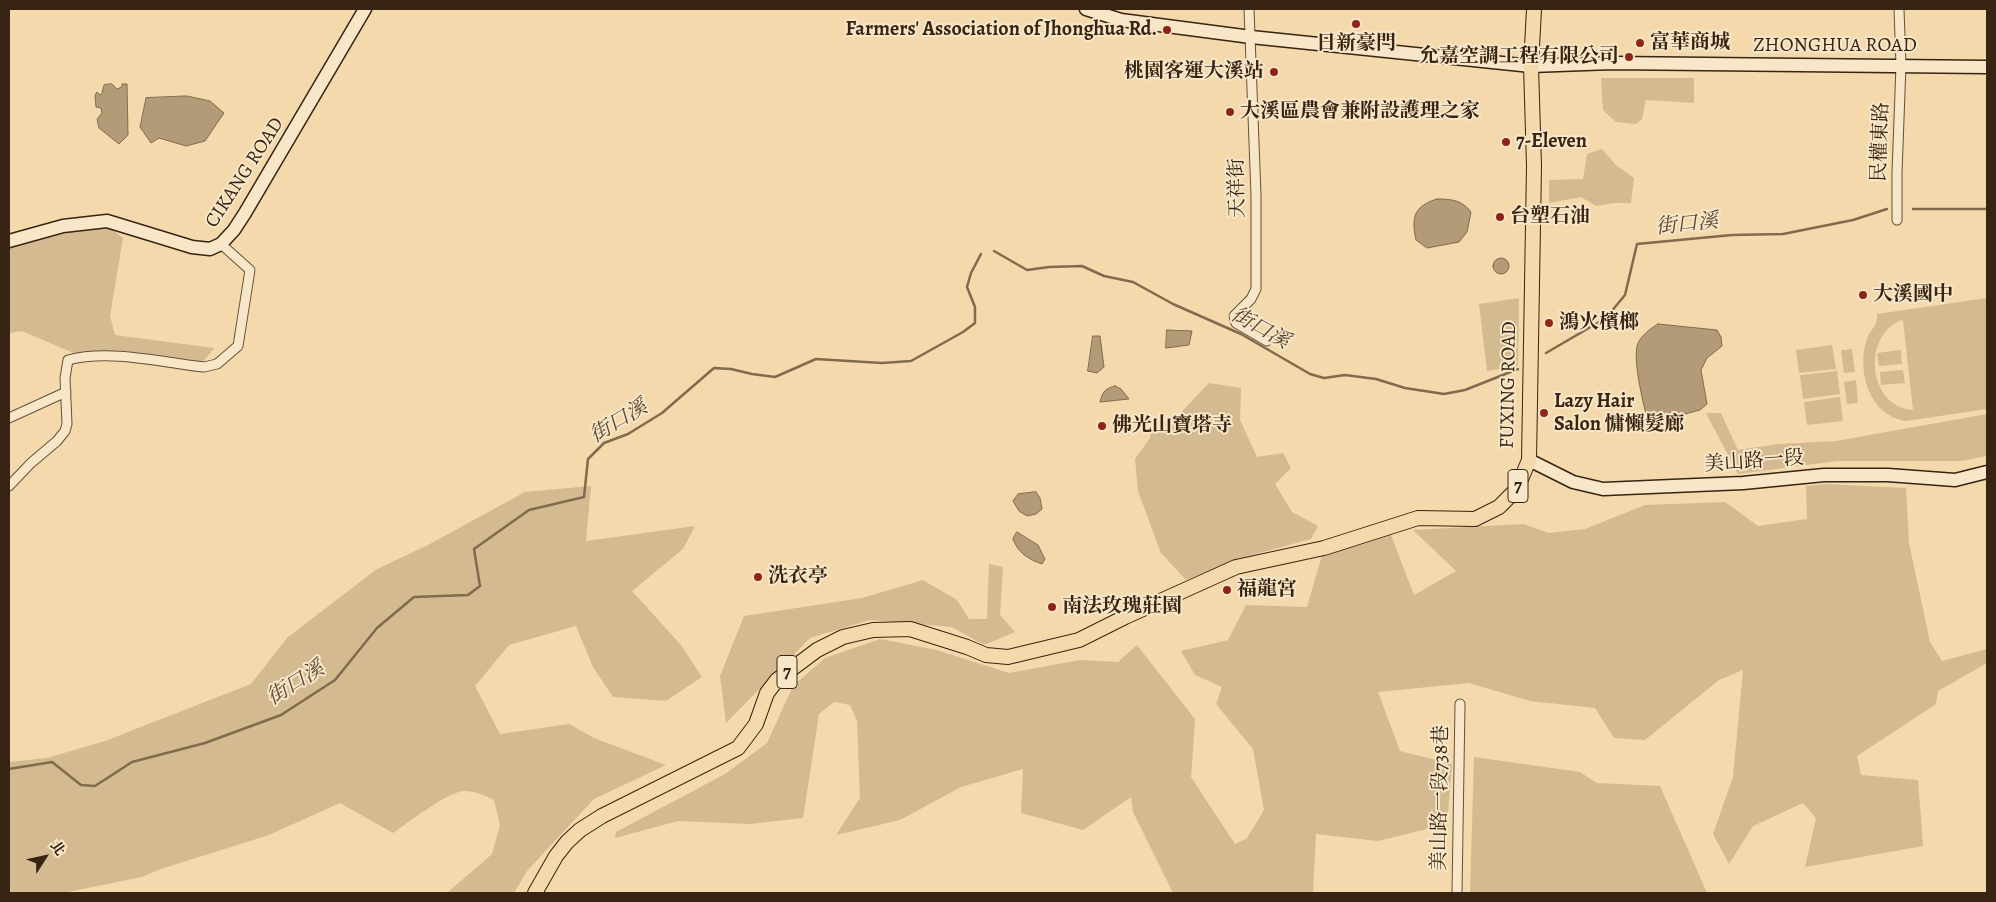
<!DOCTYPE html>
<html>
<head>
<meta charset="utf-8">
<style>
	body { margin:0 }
	#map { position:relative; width:1996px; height:902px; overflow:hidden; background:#f3d9ab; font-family:Alegreya,"Noto Serif TC",serif }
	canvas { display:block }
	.frame { position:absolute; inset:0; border:10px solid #372412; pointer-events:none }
	.north { position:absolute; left:20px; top:832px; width:50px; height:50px; -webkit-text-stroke:4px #f7e6c8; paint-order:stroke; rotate:55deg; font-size:14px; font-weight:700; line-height:20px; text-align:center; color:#372412 }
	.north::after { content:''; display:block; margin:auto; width:18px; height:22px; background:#372412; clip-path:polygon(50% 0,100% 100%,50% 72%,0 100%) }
</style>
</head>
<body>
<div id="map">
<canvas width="1996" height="902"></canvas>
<div class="frame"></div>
<div class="north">北</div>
</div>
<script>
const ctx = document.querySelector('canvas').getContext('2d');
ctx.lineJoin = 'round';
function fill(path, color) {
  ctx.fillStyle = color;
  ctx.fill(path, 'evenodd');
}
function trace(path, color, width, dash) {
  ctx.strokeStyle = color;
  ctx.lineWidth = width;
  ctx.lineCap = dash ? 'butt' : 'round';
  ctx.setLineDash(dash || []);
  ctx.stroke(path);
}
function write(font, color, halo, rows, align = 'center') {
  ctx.font = font + ' Alegreya,"Noto Serif TC",serif';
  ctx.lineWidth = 4;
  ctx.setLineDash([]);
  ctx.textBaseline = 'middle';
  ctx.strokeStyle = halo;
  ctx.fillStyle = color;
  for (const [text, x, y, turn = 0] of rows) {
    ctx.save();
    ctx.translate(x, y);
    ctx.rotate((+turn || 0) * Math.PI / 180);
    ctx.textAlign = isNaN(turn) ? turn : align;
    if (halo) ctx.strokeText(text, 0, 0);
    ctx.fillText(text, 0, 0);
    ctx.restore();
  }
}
const green = new Path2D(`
	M 1694,78 L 1694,103 L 1646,100 L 1642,119 L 1636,124 L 1616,122 L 1603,110 L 1601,78 Z
	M 1602,149 L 1616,165 L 1634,178 L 1631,203 L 1614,203 L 1596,206 L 1581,197 L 1549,203 L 1549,180 L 1583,179 L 1587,154 Z
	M 108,226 L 123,238 L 110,316 L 115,335 L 214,348 L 195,372 L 76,354 L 22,331 L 9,333 L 9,247 L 71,232 Z
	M 1519,298 L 1518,366 L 1487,371 L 1479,304 Z
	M 1987,298 L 1987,409 L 1906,421 C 1870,416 1857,373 1866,342 C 1869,329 1878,328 1877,314 ZM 1902,320 L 1903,321 L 1913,410 C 1868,407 1861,335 1902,320 Z
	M 1832,345 L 1836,369 L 1799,373 L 1796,350 Z
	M 1852,349 L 1855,372 L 1844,373 L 1841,350 Z
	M 1901,350 L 1902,364 L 1879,366 L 1877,353 Z
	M 1903,370 L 1905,383 L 1881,385 L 1880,372 Z
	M 1837,371 L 1840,394 L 1803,399 L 1800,375 Z
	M 1856,380 L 1858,403 L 1847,404 L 1844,382 Z
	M 1209,383 L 1241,388 L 1240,420 L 1257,457 L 1283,453 L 1291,468 L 1275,484 L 1292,512 L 1318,526 L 1311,539 L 1237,559 L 1186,580 L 1161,553 L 1138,491 L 1135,459 L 1150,438 L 1152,422 L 1172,422 Z
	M 1840,397 L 1843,421 L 1807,425 L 1804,402 Z
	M 1706,413 L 1721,413 L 1738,450 L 1778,444 L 1836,441 L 1987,414 L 1987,456 L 1962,461 L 1837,461 L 1738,474 Z
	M 1825,484 L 1906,488 L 1909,543 L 1930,642 L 1942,661 L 1987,649 L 1987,663 L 1938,691 L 1936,704 L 1857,756 L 1861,775 L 1918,780 L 1923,846 L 1805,867 L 1816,818 L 1803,803 L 1753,826 L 1729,864 L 1713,834 L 1733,777 L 1743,670 L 1719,680 L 1645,740 L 1614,738 L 1595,708 L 1530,701 L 1469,683 L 1378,692 L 1400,751 L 1452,764 L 1447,824 L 1378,841 L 1316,834 L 1313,893 L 1173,893 L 1133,812 L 1131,797 L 1083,830 L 1021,813 L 1023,769 L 961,787 L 900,820 L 836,835 L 860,798 L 857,721 L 850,705 L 834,702 L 819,714 L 803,818 L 750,824 L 678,821 L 615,838 L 616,832 L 725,774 L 767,743 L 793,686 L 825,658 L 880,639 L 937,650 L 1009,673 L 1080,660 L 1118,662 L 1137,645 L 1195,719 L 1191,777 L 1235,844 L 1247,838 L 1264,810 L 1253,749 L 1216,704 L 1222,687 L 1195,675 L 1181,651 L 1228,640 L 1246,605 L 1307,607 L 1322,555 L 1391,535 L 1414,595 L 1456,571 L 1413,530 L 1523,524 L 1549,533 L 1585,529 L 1645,505 L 1725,502 L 1758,526 L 1807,519 L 1806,486 Z
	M 591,486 L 586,541 L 695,526 L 683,549 L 632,591 L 681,645 L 702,677 L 666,701 L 613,697 L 593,667 L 576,626 L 509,645 L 475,686 L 500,734 L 569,724 L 594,738 L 666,765 L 594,799 L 527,871 L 514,893 L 447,893 L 492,854 L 500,825 L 494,800 C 484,795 475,791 464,791 C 447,792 408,823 393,833 L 340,803 L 269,835 L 161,869 L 142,877 L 68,892 L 9,893 L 9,762 L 47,758 L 105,741 L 251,684 L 288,637 L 377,569 L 426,546 L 525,492 Z
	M 989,564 L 1003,567 L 1000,615 L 1015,632 L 984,645 L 952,627 L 870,620 L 810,638 L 726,723 L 720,676 L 744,616 L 862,598 L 923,580 L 957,600 L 969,619 L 987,619 Z
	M 1474,757 L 1580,772 L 1597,783 L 1660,786 L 1707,893 L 1470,893 Z`);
const water = new Path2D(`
	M 112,84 L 117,89 L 122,87 L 122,84 L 127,84 L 128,135 L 119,144 L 99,128 L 97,119 L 102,113 L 101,108 L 96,107 L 95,95 L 97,92 L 100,95 L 102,93 L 104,85 Z
	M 187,96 L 210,101 L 224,113 L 205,141 L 186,146 L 159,138 L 151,143 L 140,127 L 146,98 Z
	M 1437,199 C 1451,199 1462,200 1471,212 L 1467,232 L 1459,242 L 1427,248 L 1416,240 C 1411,217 1414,206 1437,199 Z
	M1493 266a8 8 0 1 1 16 0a8 8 0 1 1-16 0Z
	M 1658,324 L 1717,330 L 1721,337 L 1722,346 L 1707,358 L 1701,370 L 1707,404 L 1700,410 L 1670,418 L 1654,426 L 1648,423 C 1644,405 1633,364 1637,346 C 1640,336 1650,329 1658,324 Z
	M 1167,330 L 1192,331 L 1189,345 L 1166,348 Z
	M 1093,336 L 1100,336 L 1104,367 L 1097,373 L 1088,371 Z
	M 1115,386 L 1121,389 L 1129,399 L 1100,402 C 1102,392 1106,388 1115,386 Z
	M 1036,492 L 1040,498 L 1042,509 L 1036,514 L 1027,516 L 1019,511 L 1013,501 L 1018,494 Z
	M 1017,532 L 1038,545 L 1045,559 L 1042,564 C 1028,559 1018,553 1013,539 Z`);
const stream = new Path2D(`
	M 1913,209 L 1987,209
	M 994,251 L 1027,270 L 1049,267 L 1082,266 L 1104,276 L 1133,282 L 1173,304 L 1241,334 L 1310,374 L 1324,378 L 1345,375 L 1376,379 L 1405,388 L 1444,394 L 1465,390 L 1518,369
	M 1546,353 L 1606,318 L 1625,295 L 1637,244 L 1732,235 L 1783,234 L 1853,220 L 1887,209
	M 9,769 L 52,762 L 81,785 L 95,786 L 132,762 L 205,743 L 281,715 L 335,680 L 377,628 L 414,597 L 468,595 L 480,586 L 474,549 L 529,510 L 584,497 L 588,459 L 604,443 L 628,434 L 662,413 L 714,368 L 731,369 L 752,374 L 775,377 L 816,359 L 882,363 L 911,361 L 963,332 L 975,323 L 975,307 L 967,287 L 971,273 L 981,254`);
const street = new Path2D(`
	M 1249,9 L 1256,196 L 1256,289 L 1251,299 L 1234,316 L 1236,323 L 1267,341
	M 1897,220 L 1897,173 L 1901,65 L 1899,9
	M 9,418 L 66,392
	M 9,486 L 31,463 L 57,441 L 65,431 L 67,424 L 65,378 L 68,360 C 109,349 161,362 204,367 L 217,364 L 238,346 L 250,270 L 221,244
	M 1457,893 L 1460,704`);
const secondary = new Path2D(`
	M 1086,9 L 1121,20 L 1251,37 L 1531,66 L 1612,63 L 1987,67
	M 9,241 L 63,226 L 107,221 L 192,247 L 210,249 L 221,244 L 234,230 L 245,213 L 365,9
	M 1529,460 L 1573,482 L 1603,489 L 1743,483 L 1824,475 L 1888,475 L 1955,480 L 1987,472`);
const primary = new Path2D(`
	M 535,893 L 556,856 L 567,842 L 580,830 L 602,816 L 738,748 L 756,724 L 767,693 L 777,680 L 817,650 L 843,637 L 873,630 L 910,629 L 967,647 L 986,655 L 1008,657 L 1079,640 L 1125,617 L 1236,567 L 1324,548 L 1418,518 L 1475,519 L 1499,507 L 1517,489 L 1529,460 L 1534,166 L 1531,66 L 1534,9`);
const markers = [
	[1356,24,5,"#8f2418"],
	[1167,30,5,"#8f2418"],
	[1640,43,5,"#8f2418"],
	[1629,57,5,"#8f2418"],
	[1274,72,5,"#8f2418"],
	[1230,112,5,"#8f2418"],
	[1506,142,5,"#8f2418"],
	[1500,217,5,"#8f2418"],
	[1863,295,5,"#8f2418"],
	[1549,323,5,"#8f2418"],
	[1544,413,5,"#8f2418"],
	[1102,426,5,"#8f2418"],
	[758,577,5,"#8f2418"],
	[1227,590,5,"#8f2418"],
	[1052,607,5,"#8f2418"]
];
const shields = [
	[1518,486,20],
	[787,672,20]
];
const shieldNames = [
	["7",1518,486],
	["7",787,672]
];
const poiNames = [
	["Farmers' Association of Jhonghua Rd.",1157,30,"right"],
	["富華商城",1650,43],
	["日新豪門",1356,44,"center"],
	["允嘉空調工程有限公司",1619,57,"right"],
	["桃園客運大溪站",1264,72,"right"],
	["大溪區農會兼附設護理之家",1240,112],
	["7-Eleven",1516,142],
	["台塑石油",1510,217],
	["大溪國中",1873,295],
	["鴻火檳榔",1559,323],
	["Lazy Hair",1554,402],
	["Salon 慵懶髮廊",1554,425],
	["佛光山寶塔寺",1112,426],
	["洗衣亭",768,577],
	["福龍宮",1237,590],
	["南法玫瑰莊園",1062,607]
];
const streetNames = [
	["ZHONGHUA ROAD",1835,46],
	["民權東路",1881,142,-88],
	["CIKANG ROAD",245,173,-57],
	["天祥街",1238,188,-91],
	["FUXING ROAD",1509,385,-89],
	["美山路一段",1754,462,-4],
	["美山路一段738巷",1441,798,-89]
];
const waterNames = [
	["街口溪",1687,225,-6],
	["街口溪",1260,329,29],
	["街口溪",619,422,-31],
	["街口溪",296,684,-32]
];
fill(green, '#d3ba91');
fill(water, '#b39b77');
trace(water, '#816b4f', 1);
trace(stream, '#816b4f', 2.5);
trace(street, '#665138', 11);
trace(secondary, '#372412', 15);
trace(primary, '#372412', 16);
trace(street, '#f7e6c8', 9);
trace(secondary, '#f7e6c8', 12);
trace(primary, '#f3d9ab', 14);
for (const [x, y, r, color] of markers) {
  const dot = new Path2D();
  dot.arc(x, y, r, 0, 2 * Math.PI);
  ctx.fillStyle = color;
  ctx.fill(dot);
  trace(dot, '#f7e6c8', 2);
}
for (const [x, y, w] of shields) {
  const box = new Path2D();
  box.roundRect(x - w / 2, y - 16.5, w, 33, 4);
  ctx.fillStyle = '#f7e6c8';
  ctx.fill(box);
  trace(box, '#372412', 1);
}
write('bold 19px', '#372412', null, shieldNames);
write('bold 20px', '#372412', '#f7e6c8', poiNames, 'left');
write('20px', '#372412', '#f7e6c8', streetNames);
write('italic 21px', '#5c4830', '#f7e6c8', waterNames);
</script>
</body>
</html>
